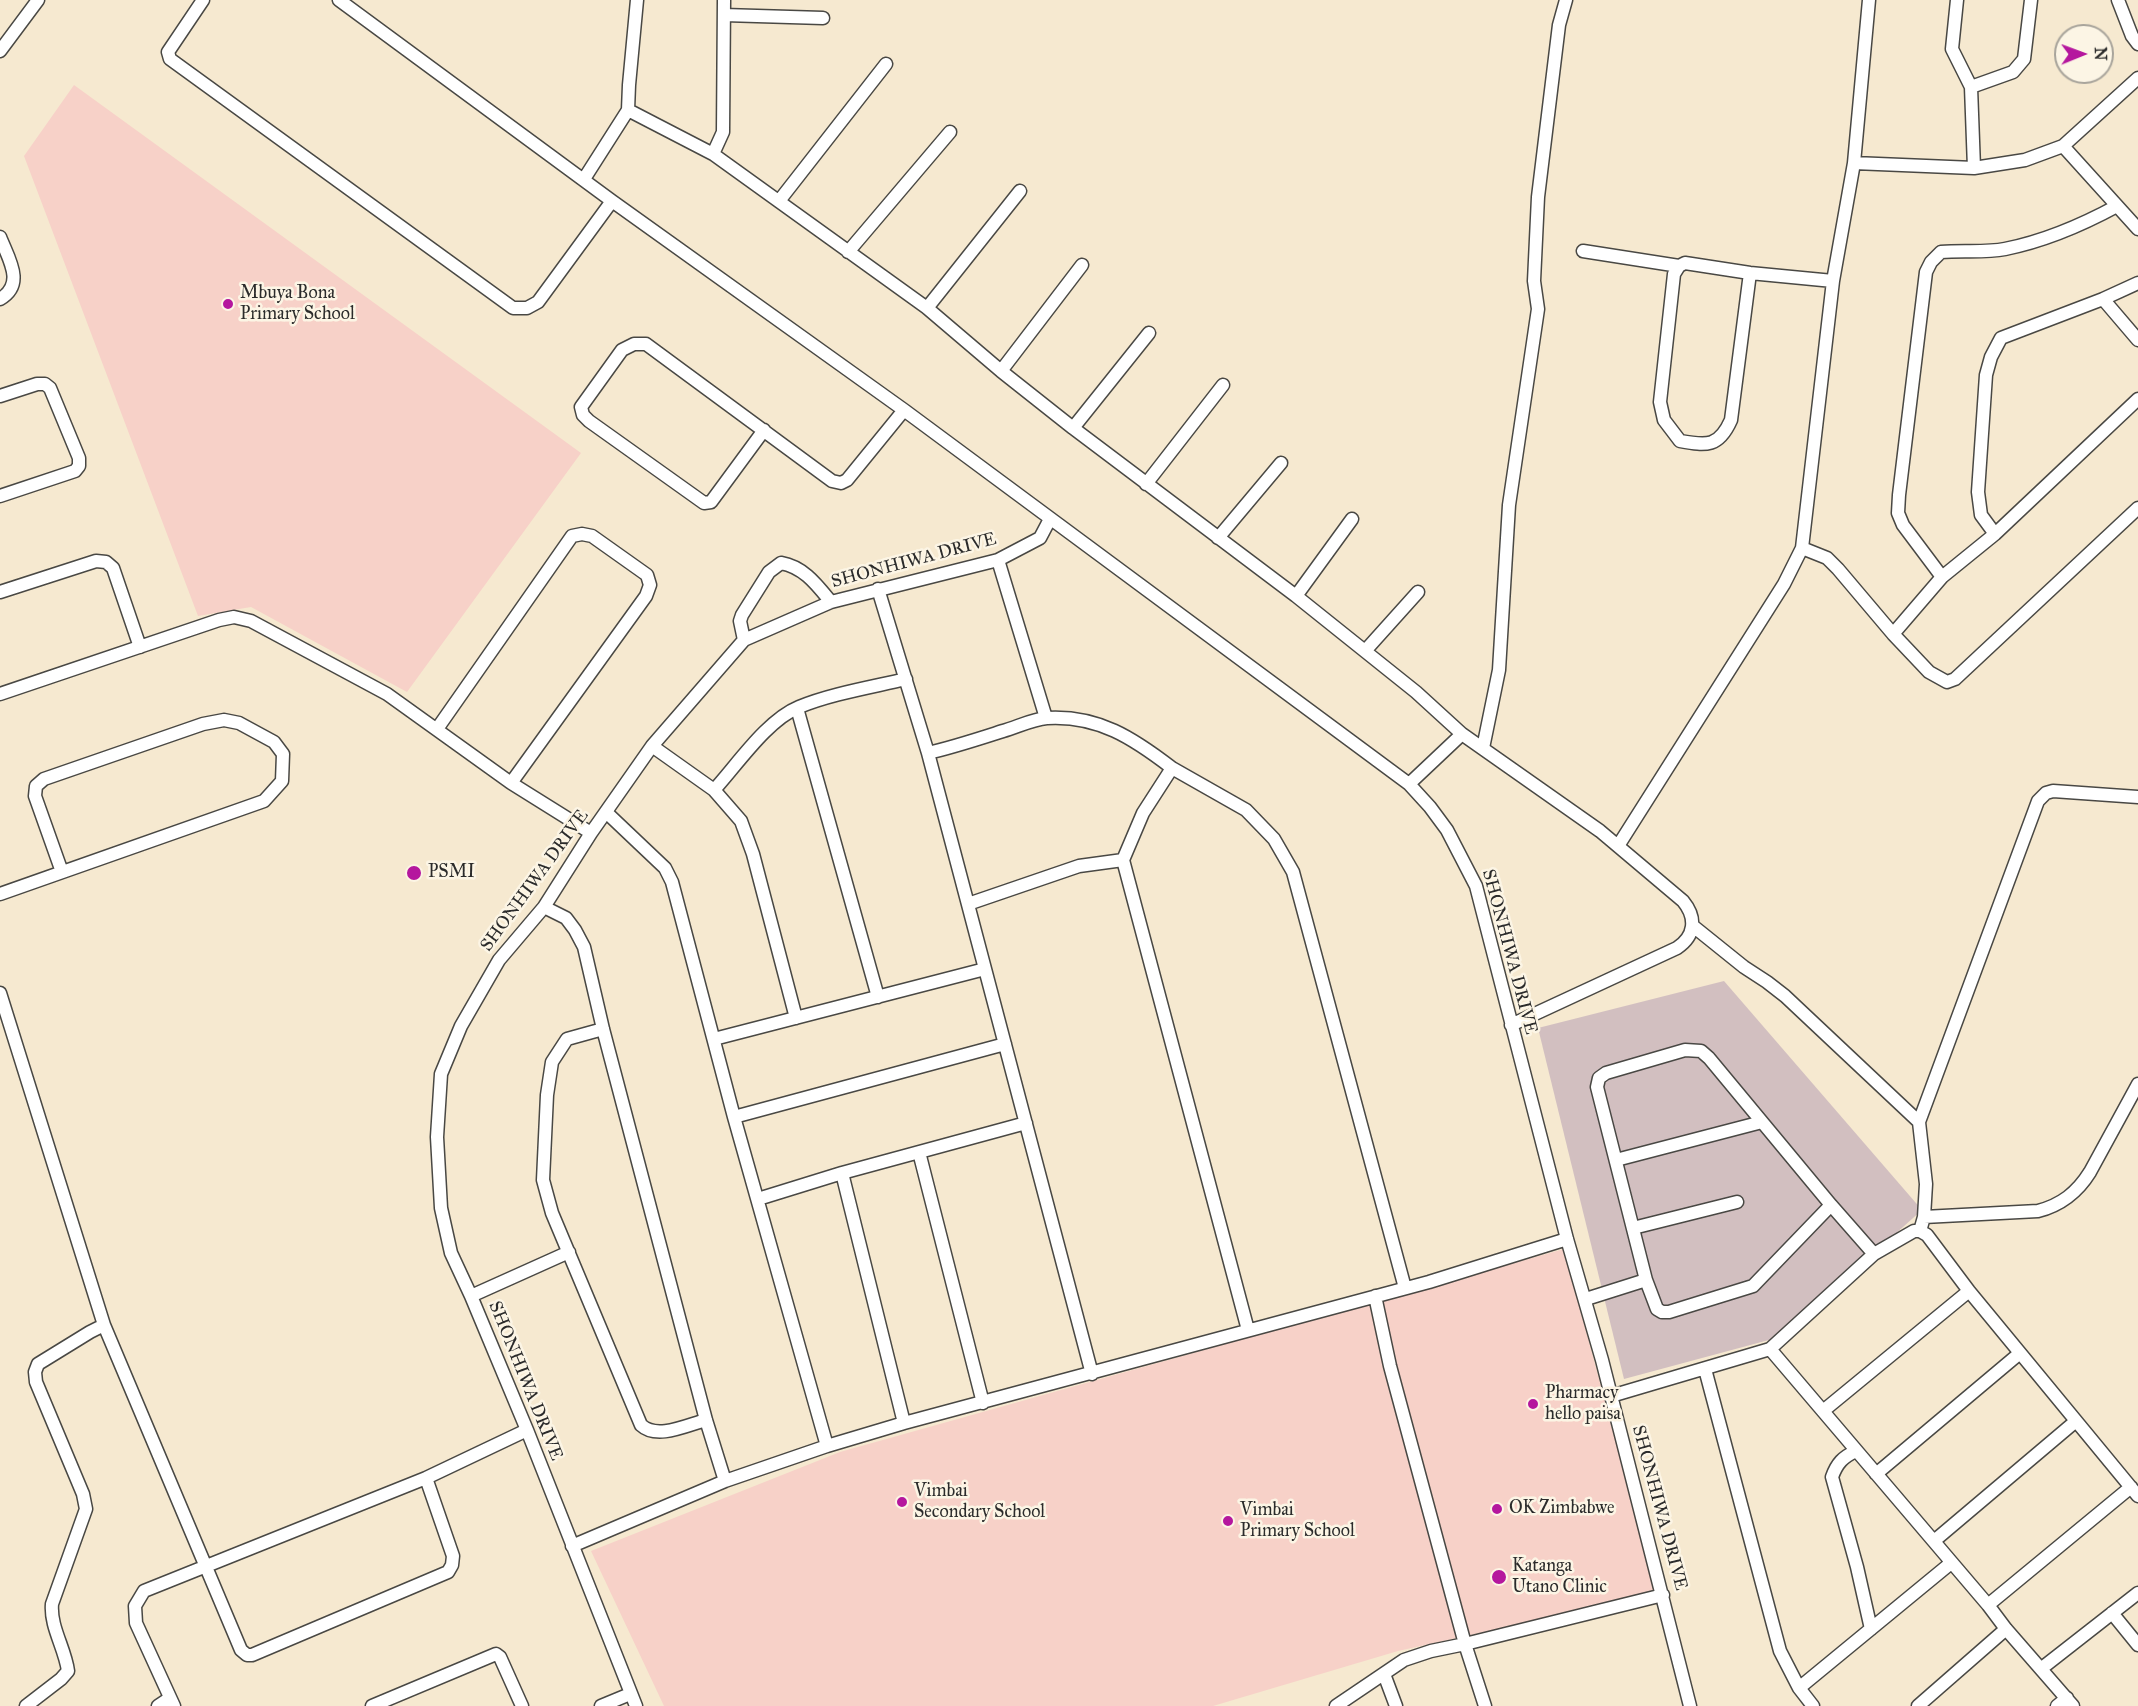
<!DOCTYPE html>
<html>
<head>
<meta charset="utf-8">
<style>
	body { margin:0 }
	#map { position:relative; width:2138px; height:1706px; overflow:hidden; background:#f6e9d0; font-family:"IM FELL Great Primer",serif }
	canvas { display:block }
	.north { position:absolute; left:2054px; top:24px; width:60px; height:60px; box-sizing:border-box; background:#fcf5e5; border:2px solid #a8a49b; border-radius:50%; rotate:89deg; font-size:16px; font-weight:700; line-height:24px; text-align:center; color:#2b2b2b }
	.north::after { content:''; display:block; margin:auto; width:21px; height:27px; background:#b5179e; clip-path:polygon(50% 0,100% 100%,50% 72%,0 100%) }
</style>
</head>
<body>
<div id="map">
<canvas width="2138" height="1706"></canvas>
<div class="north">N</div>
</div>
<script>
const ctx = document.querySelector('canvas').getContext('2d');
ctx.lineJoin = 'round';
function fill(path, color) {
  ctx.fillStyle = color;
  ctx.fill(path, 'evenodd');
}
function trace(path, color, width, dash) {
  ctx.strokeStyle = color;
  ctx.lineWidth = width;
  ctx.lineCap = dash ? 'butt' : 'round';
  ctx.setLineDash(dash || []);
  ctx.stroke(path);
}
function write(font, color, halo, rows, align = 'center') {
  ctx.font = font + ' "IM FELL Great Primer",serif';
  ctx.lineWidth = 5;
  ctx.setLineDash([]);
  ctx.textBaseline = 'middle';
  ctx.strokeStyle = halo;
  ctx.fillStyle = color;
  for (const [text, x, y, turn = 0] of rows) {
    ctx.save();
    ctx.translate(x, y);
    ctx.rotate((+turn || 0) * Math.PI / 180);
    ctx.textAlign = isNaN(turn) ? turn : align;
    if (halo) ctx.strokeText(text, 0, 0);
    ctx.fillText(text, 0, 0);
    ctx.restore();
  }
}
const built = new Path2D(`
	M 74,85 L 581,453 L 407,692 L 251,607 L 198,616 L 24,156 Z
	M 1564,1249 L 1657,1594 L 1398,1651 L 1213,1706 L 664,1706 L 591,1551 L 840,1452 Z`);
const industrial = new Path2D(`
	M 1724,981 L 1922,1210 L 1780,1337 L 1624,1379 L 1538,1028 Z`);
const minor = new Path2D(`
	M 203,0 L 168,52 L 170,59 L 513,308 L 527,308 L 538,302 L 612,201
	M 339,0 L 612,201 L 904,410 L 1409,784 L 1430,807 L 1447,830 L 1476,886 L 1567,1239 L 1602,1360 L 1690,1706
	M 1957,0 L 1952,49 L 1971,87 L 1974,168
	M 2118,0 L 2132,36 L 2138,44
	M 724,15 L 823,18
	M 0,51 L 38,0
	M 1971,87 L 2013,72 L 2024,59 L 2031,0
	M 628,110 L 629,85 L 637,0
	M 2063,146 L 2138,229
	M 713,154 L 723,132 L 724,0
	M 1854,163 L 1974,168 L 2025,160 L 2063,146 L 2138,78
	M 584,179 L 628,110 L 713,154 L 927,308 L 1001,371 L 1073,428 L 1296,596 L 1416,692 L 1462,734 L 1409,784
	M 779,201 L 886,64
	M 0,237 C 8,258 26,284 0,299
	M 1583,251 L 1679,266
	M 848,252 L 950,132
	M 1750,273 L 1731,420 C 1719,447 1707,446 1680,441 L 1664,420 L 1660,402 L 1674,274 L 1679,266 L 1685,263 L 1750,273 L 1833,281
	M 2103,299 L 2138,340
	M 927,308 L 1020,191
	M 1001,371 L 1082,265
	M 0,396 L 37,384 L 45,384 L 50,388 L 79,458 L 79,466 L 75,471 L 0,496
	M 1073,428 L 1149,333
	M 764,430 L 711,502 L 704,503 L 589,421 L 583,415 L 581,407 L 622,350 L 634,344 L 646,344 L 832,481 L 841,483 L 847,480 L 904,410
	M 1146,484 L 1223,385
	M 1995,534 L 1981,515 L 1978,492 L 1986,375 L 1991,357 L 2001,338 L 2103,299 L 2138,283
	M 1218,538 L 1281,463
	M 1802,548 L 1827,558 L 1838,569 L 1893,634 L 1929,672 L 1947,682 L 1955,679 L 2138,508
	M 998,560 L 1046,718
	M 1942,577 L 1903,525 L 1898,513 L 1899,495 L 1926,272 L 1931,262 L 1941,252 C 1962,250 1985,253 2005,249 C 2045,241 2082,225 2117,206
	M 878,589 L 928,753 L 1092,1374
	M 0,592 L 96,561 L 106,562 L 113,568 L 140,647
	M 1296,596 L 1352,519
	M 1893,634 L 1942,577 L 1995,534 L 2138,399
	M 744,640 L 740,621 L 742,615 L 769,572 L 781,563 C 804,567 817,585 831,602
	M 1365,651 L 1418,592
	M 0,694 L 219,620 L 234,617 L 251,621 L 387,694 L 511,783 L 591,833
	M 797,708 L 878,997
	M 437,729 L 572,536 L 582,534 L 592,536 L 647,575 L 650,585 L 646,596 L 511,783
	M 1462,734 L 1600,831 L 1683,901 C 1697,918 1695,936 1677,948 L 1511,1025
	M 652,746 L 714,790 L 741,821 L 753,854 L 796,1018
	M 1483,748 L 1499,670 L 1509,505 L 1538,309 L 1534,281 L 1538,197 L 1559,25 L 1566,0
	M 928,753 C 954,747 978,739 1003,731 C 1017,727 1033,719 1047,718 C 1098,715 1133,738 1172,768 L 1143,813 L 1123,860 L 1248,1330
	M 1172,768 L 1246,810 L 1274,839 L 1293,872 L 1405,1288
	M 714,790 C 737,765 767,720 799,707 C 830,694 872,687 906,679
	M 607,813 L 665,868 L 672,882 L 734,1117 L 827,1446
	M 1618,846 L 1784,584 L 1802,548 L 1833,281 L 1854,163 L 1869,0
	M 0,894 L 264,801 L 282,781 L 283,754 L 274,742 L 239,723 L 224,720 L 203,724 L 44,779 L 36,786 L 35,796 L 62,872
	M 968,904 L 1079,866 L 1123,860
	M 544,907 L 566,918 L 575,930 L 584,947 L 603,1029 L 706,1420 L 725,1481
	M 1693,926 L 1744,967 L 1767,982 L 1785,996 L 1919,1122
	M 0,993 L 104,1325 L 241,1650 L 247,1655 L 252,1655 L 448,1572 L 452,1565 L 453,1556 L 426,1478
	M 603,1029 L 567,1039 L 552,1062 L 547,1095 L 543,1180 L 552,1213 L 641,1425 C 657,1440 687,1425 706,1420
	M 714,1039 L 985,969
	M 734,1117 L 1005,1044
	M 919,1152 L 983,1403
	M 1616,1160 L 1762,1122
	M 842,1173 L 904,1423
	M 758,1199 L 842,1173 L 1026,1123
	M 1831,1205 L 1709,1058 L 1701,1051 L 1685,1050 L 1606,1073 L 1599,1078 L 1597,1087 L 1646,1280 L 1657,1309 L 1662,1312 L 1669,1312 L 1753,1286 L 1831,1205 L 1874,1254
	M 1924,1217 L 2038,1211 C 2061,1205 2077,1193 2090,1172 L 2138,1084
	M 1633,1228 L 1737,1202
	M 1920,1231 L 1924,1217 L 1926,1184 L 1919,1122 L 2038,801 L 2046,793 L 2053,791 L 2138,797
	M 471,1296 L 569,1252
	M 1375,1296 L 1390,1366 L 1465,1644 L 1485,1706
	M 1586,1299 L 1646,1280
	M 1770,1349 L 1874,1254 L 1914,1231 L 1920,1231 L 1927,1235 L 1969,1291 L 2138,1496
	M 1705,1369 L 1780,1651 L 1799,1688 L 1813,1706
	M 1611,1396 L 1770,1349 L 1988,1605 L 2006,1629 L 2073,1706
	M 1823,1411 L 1969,1291
	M 1856,1451 C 1843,1457 1837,1463 1832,1477 L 1857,1567 L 1871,1629
	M 1876,1474 L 2020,1353
	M 1934,1541 L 2076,1421
	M 572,1546 L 725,1481 L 827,1446 L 904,1423 L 1429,1282 L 1567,1239
	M 1988,1605 L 2131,1487
	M 2112,1613 L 2138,1645
	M 2042,1668 L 2138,1593
	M 1384,1674 L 1396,1706
	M 1799,1688 L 1951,1563
	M 26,1706 L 61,1679 L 68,1671 C 65,1648 50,1627 52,1604 L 86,1509 L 83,1494 L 36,1382 L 35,1372 L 38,1364 L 90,1332 L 104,1325
	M 158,1706 L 170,1698
	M 174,1706 L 136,1623 L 135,1606 L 144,1591 L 426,1478 L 527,1430
	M 372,1706 L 496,1654 L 500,1657 L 522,1706
	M 601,1706 L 630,1694
	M 636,1706 L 527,1430 L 471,1296 L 451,1253 L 441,1208 L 437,1137 L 441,1074 L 461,1026 L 499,960 L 544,907 L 591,833 L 652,746 L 744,640 L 831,602 L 998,560 L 1040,538 L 1050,519
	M 1336,1706 L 1404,1660 L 1431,1651 L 1465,1644 L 1663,1595
	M 1918,1706 L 2006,1629
	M 2057,1706 L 2067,1698`);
const markers = [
	[228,304,6,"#b5179e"],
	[414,873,8,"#b5179e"],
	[1533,1404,6,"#b5179e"],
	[902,1502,6,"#b5179e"],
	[1497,1509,6,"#b5179e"],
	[1228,1521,6,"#b5179e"],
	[1499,1577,8,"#b5179e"]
];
const poiNames = [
	["Mbuya Bona",240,294],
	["Primary School",240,315],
	["PSMI",428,873],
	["Pharmacy",1545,1394],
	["hello paisa",1545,1415],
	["Vimbai",914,1492],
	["Secondary School",914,1513],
	["OK Zimbabwe",1509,1509],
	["Vimbai",1240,1511],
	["Primary School",1240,1532],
	["Katanga",1512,1567],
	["Utano Clinic",1512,1588]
];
const streetNames = [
	["SHONHIWA DRIVE",914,561,-15],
	["SHONHIWA DRIVE",535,881,-54],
	["SHONHIWA DRIVE",1509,952,75],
	["SHONHIWA DRIVE",525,1381,68],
	["SHONHIWA DRIVE",1659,1508,75]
];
fill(built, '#f7d1c8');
fill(industrial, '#d2bfc0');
trace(minor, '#494844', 15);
trace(minor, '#fff', 12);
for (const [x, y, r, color] of markers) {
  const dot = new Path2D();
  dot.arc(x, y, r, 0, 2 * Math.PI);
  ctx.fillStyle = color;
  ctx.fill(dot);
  trace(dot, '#fcf5e5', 2);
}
write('18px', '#2b2b2b', '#fcf5e5', poiNames, 'left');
write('18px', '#2b2b2b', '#fcf5e5', streetNames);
</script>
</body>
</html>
